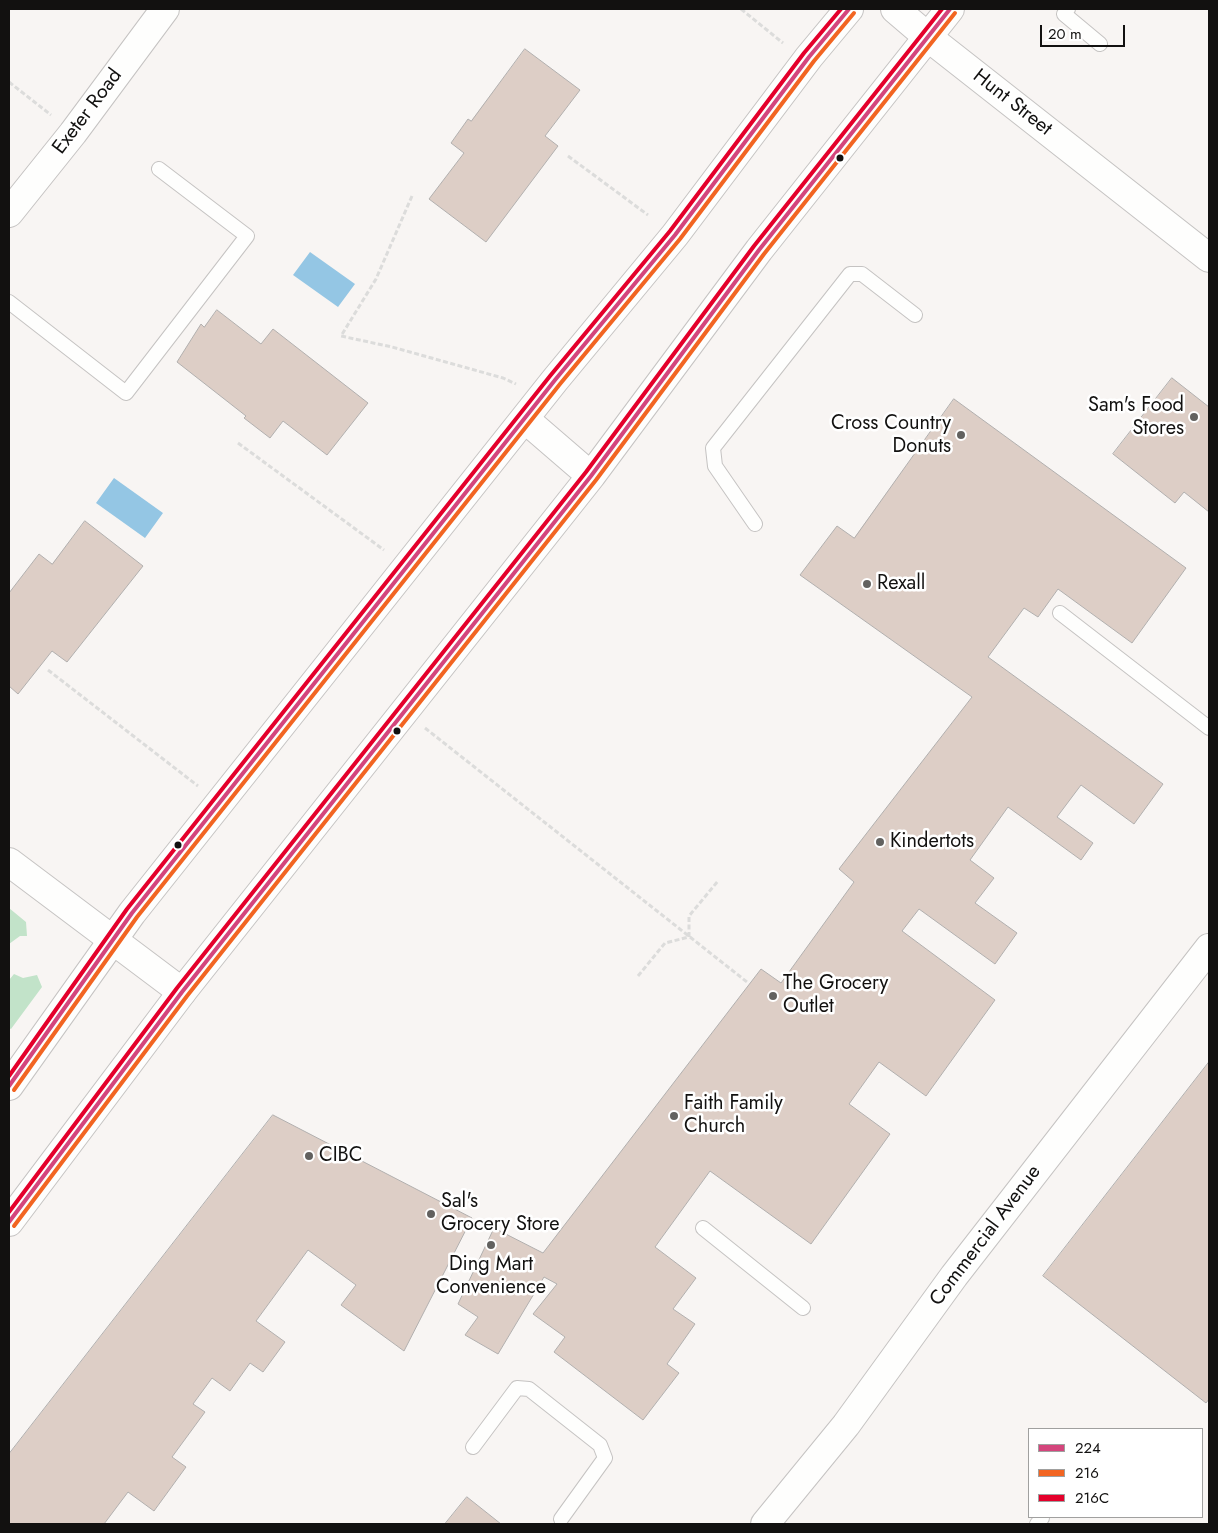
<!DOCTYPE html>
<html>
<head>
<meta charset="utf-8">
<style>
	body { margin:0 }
	#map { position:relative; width:1218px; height:1533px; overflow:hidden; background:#f8f5f3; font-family:Jost,sans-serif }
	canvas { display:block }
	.frame { position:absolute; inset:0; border:10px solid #121110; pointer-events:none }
	.legend { position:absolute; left:1028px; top:1428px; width:175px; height:90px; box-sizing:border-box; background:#fff; border:1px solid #a0a09f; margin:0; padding:6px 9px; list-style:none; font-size:15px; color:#121110 }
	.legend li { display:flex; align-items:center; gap:10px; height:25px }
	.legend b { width:25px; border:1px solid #a0a09f }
	.scale { position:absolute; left:1040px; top:25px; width:85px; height:22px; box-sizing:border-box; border:2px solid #121110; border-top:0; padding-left:6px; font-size:15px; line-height:18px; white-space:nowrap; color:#121110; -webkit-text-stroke:4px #fff; paint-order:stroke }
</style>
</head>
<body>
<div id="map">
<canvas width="1218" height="1533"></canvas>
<div class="frame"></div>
<ul class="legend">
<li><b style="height:6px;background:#d4457c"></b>224</li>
<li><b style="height:6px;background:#f26522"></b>216</li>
<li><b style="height:6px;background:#e4002b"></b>216C</li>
</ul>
<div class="scale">20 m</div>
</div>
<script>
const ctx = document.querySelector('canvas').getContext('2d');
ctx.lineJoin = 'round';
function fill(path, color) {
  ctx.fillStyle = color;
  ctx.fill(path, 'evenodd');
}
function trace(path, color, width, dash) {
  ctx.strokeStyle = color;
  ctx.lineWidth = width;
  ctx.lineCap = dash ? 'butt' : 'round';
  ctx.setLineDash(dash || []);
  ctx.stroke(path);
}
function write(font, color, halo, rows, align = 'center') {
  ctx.font = font + ' Jost,sans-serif';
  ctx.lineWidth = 5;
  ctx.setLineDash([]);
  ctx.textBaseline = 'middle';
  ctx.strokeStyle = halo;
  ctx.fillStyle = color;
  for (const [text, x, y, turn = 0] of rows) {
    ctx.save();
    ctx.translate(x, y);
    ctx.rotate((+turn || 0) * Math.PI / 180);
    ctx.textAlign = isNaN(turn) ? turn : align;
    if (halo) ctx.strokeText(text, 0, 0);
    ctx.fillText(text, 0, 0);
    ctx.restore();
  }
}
const green = new Path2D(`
	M 9,908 L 26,922 L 27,936 L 20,936 L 9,944 Z
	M 14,974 L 23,978 L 37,975 L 42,987 L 11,1029 L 9,1028 L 9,980 Z`);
const water = new Path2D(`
	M 310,252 L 355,284 L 338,307 L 293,275 Z
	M 114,478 L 163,513 L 145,538 L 96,503 Z`);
const building = new Path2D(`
	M 525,49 L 580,90 L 545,136 L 558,146 L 486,242 L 429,199 L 464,153 L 451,143 L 468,119 L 471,121 Z
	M 217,310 L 261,344 L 273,329 L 368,403 L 327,455 L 283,421 L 270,438 L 244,418 L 246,416 L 177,362 L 201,324 L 204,327 Z
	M 1172,378 L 1209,407 L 1209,512 L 1184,492 L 1175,503 L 1113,454 Z
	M 954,399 L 1186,568 L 1132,643 L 1058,589 L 1038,617 L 1024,608 L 988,657 L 1163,784 L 1134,824 L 1081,785 L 1057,817 L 1093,843 L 1081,860 L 1008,807 L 970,860 L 994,878 L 975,903 L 1017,933 L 995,964 L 919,909 L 902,931 L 995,1000 L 926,1096 L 879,1062 L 849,1104 L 890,1134 L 811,1244 L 710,1171 L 655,1247 L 696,1278 L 673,1309 L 695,1324 L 667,1364 L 679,1373 L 643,1420 L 554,1352 L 565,1337 L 533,1314 L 557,1284 L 544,1277 L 498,1354 L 465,1335 L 478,1317 L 458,1304 L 494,1228 L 543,1253 L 761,969 L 781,983 L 854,882 L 839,869 L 972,697 L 800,575 L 837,526 L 854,538 Z
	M 85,521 L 143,566 L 67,662 L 52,651 L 18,694 L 9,686 L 9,593 L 39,554 L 52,564 Z
	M 1209,1062 L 1209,1399 L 1206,1403 L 1043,1276 Z
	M 273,1115 L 472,1218 L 404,1351 L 341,1305 L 356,1285 L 308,1250 L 256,1321 L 285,1342 L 263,1372 L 250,1363 L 230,1391 L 212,1378 L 193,1404 L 205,1412 L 172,1457 L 186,1467 L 154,1511 L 128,1492 L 104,1524 L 9,1524 L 9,1454 Z
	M 467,1497 L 501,1524 L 445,1524 Z`);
const path = new Path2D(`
	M 741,9 L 783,43
	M 9,82 L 51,115
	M 568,156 L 648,215
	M 412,196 L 376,279 L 341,336 L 392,347 L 503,378 L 516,384
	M 238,443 L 384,550
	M 48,670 L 198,786
	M 425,728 L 747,982
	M 638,976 L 665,943 L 689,937 L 689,916 L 718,881`);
const lane = new Path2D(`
	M 1068,9 L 1064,14 L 1100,44
	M 9,302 L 126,393 L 247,236 L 159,169
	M 755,524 L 715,466 L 713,448 L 850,274 L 862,274 L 915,315
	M 1060,613 L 1209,728
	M 703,1228 L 803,1308
	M 473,1447 L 517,1388 L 529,1389 L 600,1445 L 605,1458 L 561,1519
	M 1037,1524 L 1042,1518`);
const street = new Path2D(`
	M 895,9 L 929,38 L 1209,258
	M 9,213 L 73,133 L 165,9
	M 9,862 L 182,992
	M 765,1524 L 846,1425 L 954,1276 L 1209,948`);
const secondary = new Path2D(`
	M 526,420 L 591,476
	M 9,1086 L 132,913 L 555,380 L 675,235 L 809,57 L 849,9
	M 9,1222 L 182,992 L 591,476 L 759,250 L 950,9`);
const bus1 = new Path2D(`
	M 9,1086 L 132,913 L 555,380 L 675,235 L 809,57 L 849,9
	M 9,1222 L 182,992 L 591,476 L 759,250 L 950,9`);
const bus2 = new Path2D(`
	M 14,1090 L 137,917 L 560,384 L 680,239 L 814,61 L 854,13
	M 14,1226 L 187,996 L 596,480 L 764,254 L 955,13`);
const bus3 = new Path2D(`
	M 9,1076 L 127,909 L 550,376 L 670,231 L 804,53 L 841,9
	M 9,1212 L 177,988 L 586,472 L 754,246 L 942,9`);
const markers = [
	[840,158,4.5,"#121110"],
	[1194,417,5,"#62615f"],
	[961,435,5,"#62615f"],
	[867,584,5,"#62615f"],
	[397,731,4.5,"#121110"],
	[880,842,5,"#62615f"],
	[178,845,4.5,"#121110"],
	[773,996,5,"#62615f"],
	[674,1116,5,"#62615f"],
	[309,1156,5,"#62615f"],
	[431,1214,5,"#62615f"],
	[491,1245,5,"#62615f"]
];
const streetNames = [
	["Hunt Street",1012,103,38],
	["Exeter Road",88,112,-53],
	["Commercial Avenue",986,1236,-53]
];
const poiNames = [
	["Sam's Food",1184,406,"right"],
	["Stores",1184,429,"right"],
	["Cross Country",951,424,"right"],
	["Donuts",951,447,"right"],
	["Rexall",877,584],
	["Kindertots",890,842],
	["The Grocery",783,984],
	["Outlet",783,1007],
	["Faith Family",684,1104],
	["Church",684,1127],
	["CIBC",319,1156],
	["Sal's",441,1202],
	["Grocery Store",441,1225],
	["Ding Mart",491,1265,"center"],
	["Convenience",491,1288,"center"]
];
fill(green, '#c2e3c9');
fill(water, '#94c6e4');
fill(building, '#ddcec6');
trace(building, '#b1afae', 1);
trace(lane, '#c5c3c2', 16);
trace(street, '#c5c3c2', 30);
trace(secondary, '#c5c3c2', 30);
trace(path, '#dcdcdb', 3, [5, 2.5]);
trace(lane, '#fefefd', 14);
trace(street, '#fefefd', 28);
trace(secondary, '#fefefd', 28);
trace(bus1, '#d4457c', 4);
trace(bus2, '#f26522', 4);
trace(bus3, '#e4002b', 4);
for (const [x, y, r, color] of markers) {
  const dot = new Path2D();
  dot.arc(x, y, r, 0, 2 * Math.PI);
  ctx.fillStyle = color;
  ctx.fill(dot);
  trace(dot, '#fff', 2);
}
write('20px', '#121110', '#fff', streetNames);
write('20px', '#121110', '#fff', poiNames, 'left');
</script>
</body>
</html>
